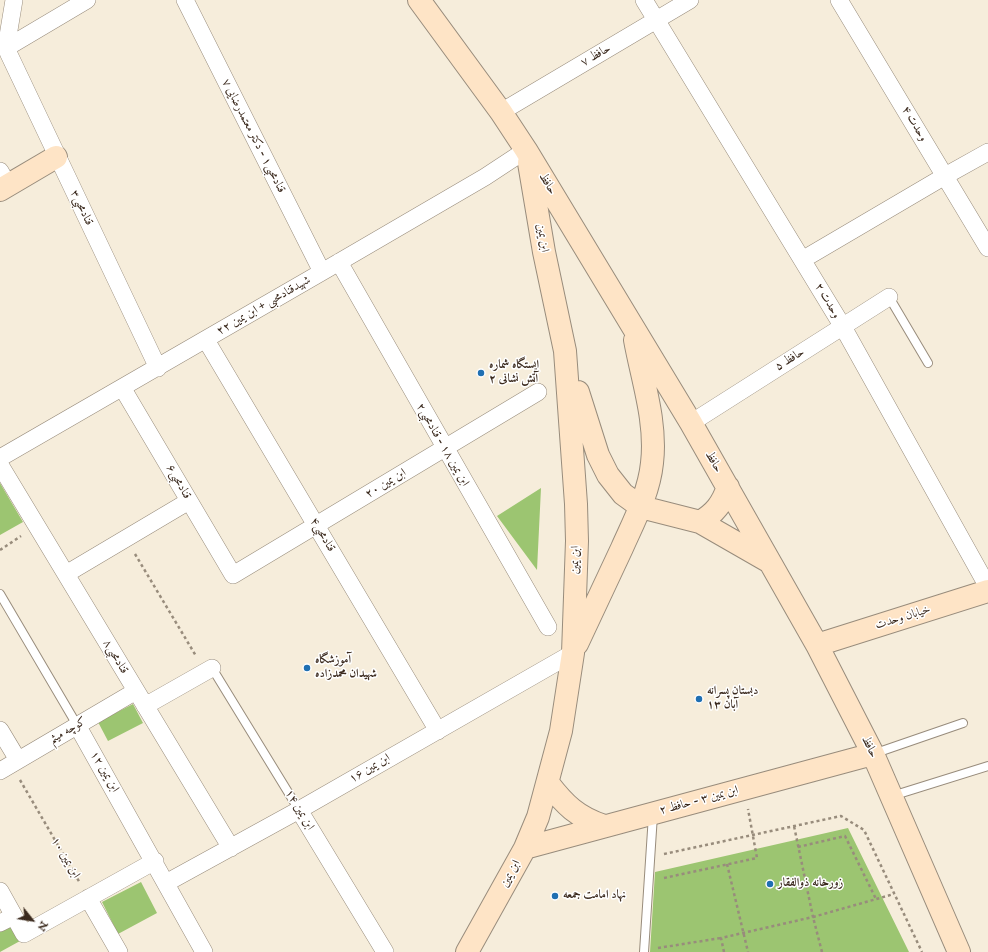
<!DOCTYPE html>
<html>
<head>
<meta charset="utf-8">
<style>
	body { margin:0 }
	#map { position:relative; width:988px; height:952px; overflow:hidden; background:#f6eddb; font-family:"IM FELL English",serif }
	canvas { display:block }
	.north { position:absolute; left:12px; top:900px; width:40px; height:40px; -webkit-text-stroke:3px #fff; paint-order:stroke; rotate:120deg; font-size:11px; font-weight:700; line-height:16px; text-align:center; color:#3b2a1e }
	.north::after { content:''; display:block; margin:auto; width:14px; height:18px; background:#3b2a1e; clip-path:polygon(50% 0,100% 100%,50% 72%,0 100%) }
</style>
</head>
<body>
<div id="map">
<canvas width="988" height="952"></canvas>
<div class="north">N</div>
</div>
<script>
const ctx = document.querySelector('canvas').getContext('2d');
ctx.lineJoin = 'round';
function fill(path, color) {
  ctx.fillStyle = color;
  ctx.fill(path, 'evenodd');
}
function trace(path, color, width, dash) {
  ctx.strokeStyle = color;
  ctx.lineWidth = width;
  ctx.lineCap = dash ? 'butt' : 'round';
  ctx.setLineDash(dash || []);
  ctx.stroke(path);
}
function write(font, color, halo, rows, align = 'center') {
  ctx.font = font + ' "IM FELL English",Amiri,serif';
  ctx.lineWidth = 3;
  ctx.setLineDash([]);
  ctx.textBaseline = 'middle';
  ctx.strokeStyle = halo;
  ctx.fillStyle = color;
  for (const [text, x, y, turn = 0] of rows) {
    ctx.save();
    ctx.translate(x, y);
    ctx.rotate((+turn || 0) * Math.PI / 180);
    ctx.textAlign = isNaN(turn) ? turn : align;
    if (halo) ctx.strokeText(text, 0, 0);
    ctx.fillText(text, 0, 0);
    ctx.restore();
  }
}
const green = new Path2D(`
	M 0,483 L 23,522 L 0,535 Z
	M 541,488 L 537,570 L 497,516 Z
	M 133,704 L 143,723 L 108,741 L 98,722 Z
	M 848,828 L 909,952 L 650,952 L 655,872 Z
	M 141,882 L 157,913 L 118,934 L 102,902 Z
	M 11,924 L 20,941 L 0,952 L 0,929 Z`);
const path = new Path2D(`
	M 0,550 L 21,536
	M 135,554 L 196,656
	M 20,780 L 80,883
	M 798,847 L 845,836 L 876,899
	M 664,854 L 841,816 L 864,830 L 922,952
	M 727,864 L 748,952
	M 664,878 L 757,858 L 748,809
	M 658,948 L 721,938
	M 724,952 L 721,938 L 813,917 L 794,826
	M 822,952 L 813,917 L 894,894`);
const lane = new Path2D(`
	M 889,297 L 928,363
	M 0,594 L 77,725
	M 212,668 L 299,810
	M 873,754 L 963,723
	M 892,796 L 988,766
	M 644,952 L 653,815`);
const street = new Path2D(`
	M 185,0 L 322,272
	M 644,0 L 843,327 L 988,587
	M 839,0 L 988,248
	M 0,47 L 6,48 L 87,0
	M 6,48 L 158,368
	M 6,48 L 14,0
	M 501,112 L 690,0
	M 0,171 L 8,185
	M 802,260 L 945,176 L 988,152
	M 339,262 L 548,627
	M 206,340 L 438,731
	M 123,389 L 233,575 L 538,392
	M 691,423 L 889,297
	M 0,458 L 322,272 L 485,177 L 526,150
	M 0,465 L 231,848
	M 66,574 L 189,501
	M 145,706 L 212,668
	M 77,725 L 204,952
	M 0,730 L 18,760
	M 0,771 L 136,691
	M 299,810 L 385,952
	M 166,883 L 299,810 L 573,653
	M 0,891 L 24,934 L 155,861
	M 88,898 L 119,952
	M 0,923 L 14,916`);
const secondary = new Path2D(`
	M 419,0 L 501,112 L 526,150 L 691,423 L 817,645 L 873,754 L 959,952
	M 0,190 L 56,157
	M 578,392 L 598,455 L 608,475 L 623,494 L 641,507 L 700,522 L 768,561
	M 700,522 C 715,513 722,504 728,487
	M 577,644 C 592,612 607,580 622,548 C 634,521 649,493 652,463 C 657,422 642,379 635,340
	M 817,645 L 988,591
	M 548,783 C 565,805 577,817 604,826
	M 525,848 L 873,754
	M 467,952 L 525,848 L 538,817 L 561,731 L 573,653 L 577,541 L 576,504 L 565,351 L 544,252 L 529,163`);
const markers = [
	[481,373,4,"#1f6fb2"],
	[307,668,4,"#1f6fb2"],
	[699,699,4,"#1f6fb2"],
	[770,884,4,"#1f6fb2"],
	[555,896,4,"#1f6fb2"]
];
const streetNames = [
	["حافظ ۷",596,56,-30],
	["وحدت ۴",914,124,59],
	["قنادمحبی۱ - دکتر معتمدرضایی ۷",253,136,63],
	["حافظ",547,184,59],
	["قنادمحبی۳",81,208,64],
	["ابن یمین",542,238,80],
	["وحدت ۲",827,301,59],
	["شهیدقنادمحبی + ابن یمین ۲۲",264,306,-30],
	["حافظ ۵",790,360,-32],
	["ابن یمین ۱۸ - قنادمحبی۲",442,445,60],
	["حافظ",713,462,60],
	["قنادمحبی۶",178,482,60],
	["ابن یمین ۲۰",386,484,-31],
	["قنادمحبی۴",322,535,59],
	["ابن یمین",576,560,-88],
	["خیابان وحدت",903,618,-17],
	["قنادمحبی۸",115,657,59],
	["کوچه میثم",68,731,-30],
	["حافظ",869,747,64],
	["ابن یمین ۱۶",370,769,-30],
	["ابن یمین ۱۲",104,772,60],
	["ابن یمین ۳ - حافظ ۲",699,801,-15],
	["ابن یمین ۱۴",299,810,59],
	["ابن یمین ۱۰",65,858,60],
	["ابن یمین",511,874,-62]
];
const poiNames = [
	["ایستگاه شماره",489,366],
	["۲ آتش نشانی",489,380],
	["آموزشگاه",315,661],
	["شهیدان محمدزاده",315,675],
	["دبستان پسرانه",707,692],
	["۱۳ آبان",707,706],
	["زورخانه ذوالفقار",778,884],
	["نهاد امامت جمعه",563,896]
];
fill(green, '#9cc571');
trace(lane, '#988c7c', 10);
trace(street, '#988c7c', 18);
trace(secondary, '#988c7c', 24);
trace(path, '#988c7c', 2.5, [3, 3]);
trace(lane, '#fff', 8);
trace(street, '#fff', 17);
trace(secondary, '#fee4c6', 22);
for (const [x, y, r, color] of markers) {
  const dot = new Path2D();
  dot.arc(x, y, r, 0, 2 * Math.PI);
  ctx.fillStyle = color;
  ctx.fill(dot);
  trace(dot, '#fff', 1.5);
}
write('12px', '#3b2a1e', '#fff', streetNames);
write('bold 12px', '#3b2a1e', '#fff', poiNames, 'left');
</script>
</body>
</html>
